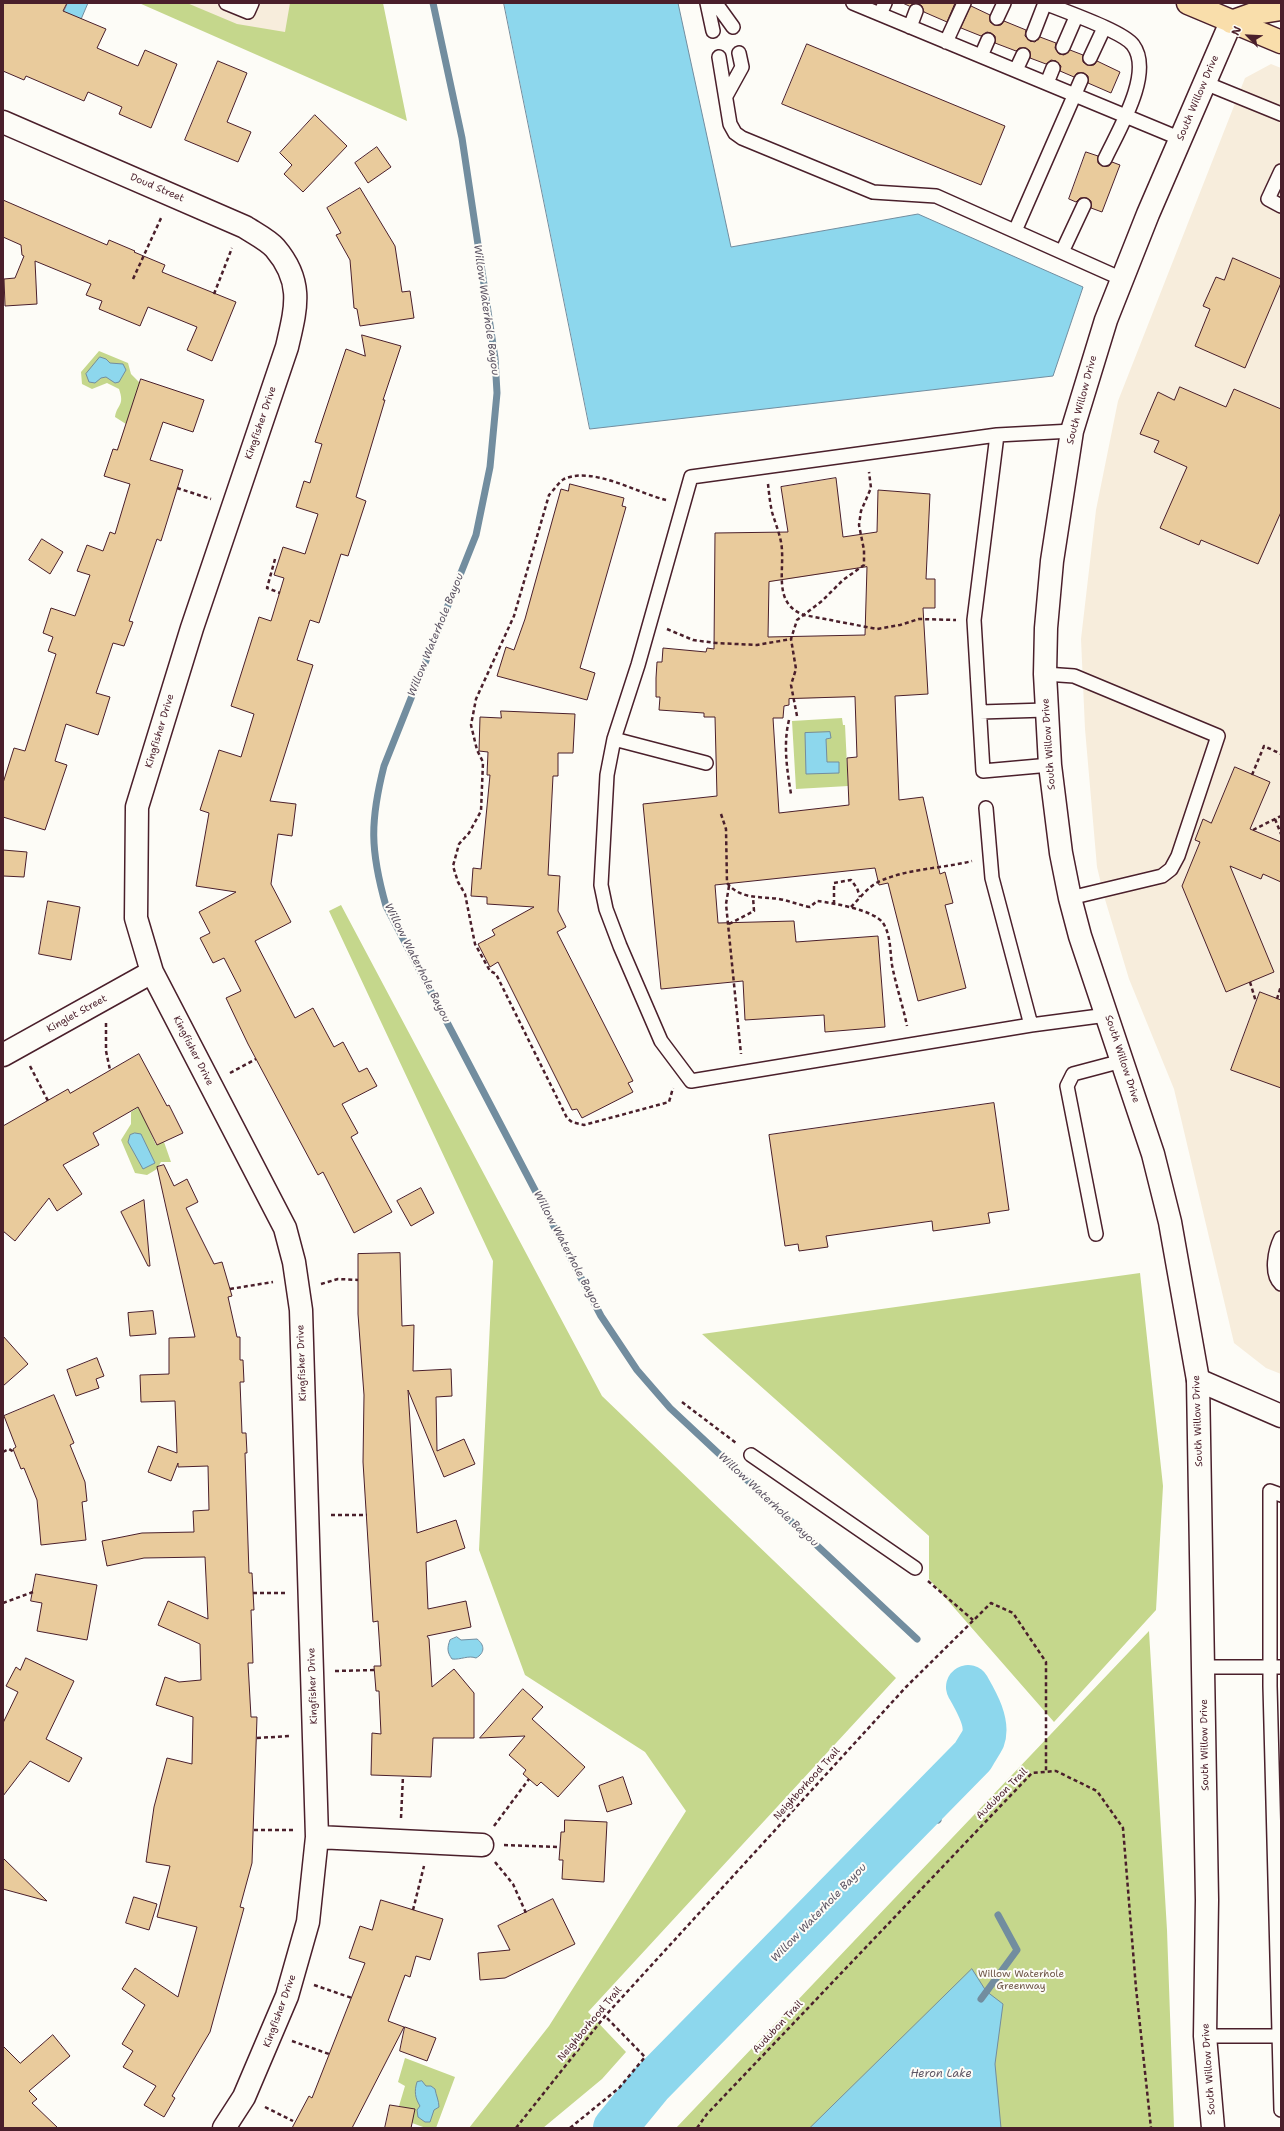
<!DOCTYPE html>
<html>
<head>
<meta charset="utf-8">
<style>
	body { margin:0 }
	#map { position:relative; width:1284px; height:2131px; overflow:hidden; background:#fdfcf7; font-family:"Shantell Sans",sans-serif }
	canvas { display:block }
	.frame { position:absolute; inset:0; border:4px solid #4a1f2b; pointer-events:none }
	.north { position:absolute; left:1228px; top:16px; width:40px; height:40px; -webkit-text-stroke:3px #fdfcf7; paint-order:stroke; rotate:294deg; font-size:11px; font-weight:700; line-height:16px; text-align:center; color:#4a1f2b }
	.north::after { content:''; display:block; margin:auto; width:14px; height:18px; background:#4a1f2b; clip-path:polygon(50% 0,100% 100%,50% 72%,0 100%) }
</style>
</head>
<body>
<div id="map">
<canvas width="1284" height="2131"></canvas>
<div class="frame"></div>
<div class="north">N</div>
</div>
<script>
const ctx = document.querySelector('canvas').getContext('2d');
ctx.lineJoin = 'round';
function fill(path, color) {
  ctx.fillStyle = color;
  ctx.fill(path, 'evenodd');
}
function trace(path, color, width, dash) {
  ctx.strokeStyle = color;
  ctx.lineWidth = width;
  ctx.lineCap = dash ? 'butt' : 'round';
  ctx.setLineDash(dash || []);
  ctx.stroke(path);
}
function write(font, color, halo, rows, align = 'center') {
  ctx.font = font + ' "Shantell Sans",sans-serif';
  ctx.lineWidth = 4;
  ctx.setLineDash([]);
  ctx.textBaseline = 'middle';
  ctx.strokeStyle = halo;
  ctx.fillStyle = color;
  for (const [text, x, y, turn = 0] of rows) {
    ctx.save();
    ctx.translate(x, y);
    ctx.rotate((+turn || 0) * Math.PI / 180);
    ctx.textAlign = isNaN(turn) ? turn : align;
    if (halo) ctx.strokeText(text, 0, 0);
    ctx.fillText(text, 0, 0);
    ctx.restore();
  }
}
const built = new Path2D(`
	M 146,3 L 303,3 L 292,67 Z
	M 1271,64 L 1281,68 L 1281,1374 L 1266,1368 L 1234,1343 L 1174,1089 L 1129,979 L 1104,896 L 1097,867 L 1085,729 L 1081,639 L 1096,510 L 1118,401 L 1245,78 Z`);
const green = new Path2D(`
	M 139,3 L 187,3 L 237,24 L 285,32 L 290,3 L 383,3 L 407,121 Z
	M 99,351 L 128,363 L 131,374 L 140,383 L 126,424 L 115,417 C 117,404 125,406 119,389 L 107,383 L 92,389 L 82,384 L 81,372 Z
	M 842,718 L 843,725 L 845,725 L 848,786 L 796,789 L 792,721 Z
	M 341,905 L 602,1396 L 896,1678 L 588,2012 L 626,2052 L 602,2079 L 543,2128 L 469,2128 L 549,2026 L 686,1811 L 645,1752 L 525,1675 L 479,1550 L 493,1261 L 329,911 Z
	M 139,1107 L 156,1145 L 164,1142 L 171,1162 L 161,1162 L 157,1169 L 147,1175 L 135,1173 L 121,1140 L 131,1124 L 131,1112 Z
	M 1140,1273 L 1163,1486 L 1156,1610 L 1054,1722 L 929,1579 L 929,1536 L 702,1334 Z
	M 1149,1631 L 1167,1930 L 1174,2128 L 676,2128 Z
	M 405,2058 L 455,2077 L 436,2128 L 426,2128 L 412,2123 L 414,2110 L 399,2106 L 405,2086 L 398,2082 Z`);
const water = new Path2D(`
	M 68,3 L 88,3 L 76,31 L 59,23 Z
	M 504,3 L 678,3 L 731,247 L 918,214 L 1083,287 L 1053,376 L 590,429 Z
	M 100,357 L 106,359 L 110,363 L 123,364 L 126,370 L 119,382 L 115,383 L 106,377 L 101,378 L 95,383 L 89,382 L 86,374 Z
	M 830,732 L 831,738 L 826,739 L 827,762 L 839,762 L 839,773 L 806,774 L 805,733 Z
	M 135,1133 L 141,1134 L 155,1163 L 143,1169 L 128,1142 L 130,1135 Z
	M 457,1637 L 461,1640 L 477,1639 C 485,1645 485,1653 476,1658 C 468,1655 461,1660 452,1659 C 447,1652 447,1648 450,1640 Z
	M 972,1969 L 986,1991 L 1003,2004 L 995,2064 L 1001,2128 L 810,2128 Z
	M 422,2081 L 426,2086 L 431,2086 L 435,2089 C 436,2095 439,2101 439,2107 L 434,2110 L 430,2122 L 425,2122 L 418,2117 L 417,2110 L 420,2106 C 415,2098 414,2091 417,2082 Z`);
const stream = new Path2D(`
	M 433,3 L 462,138 L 495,358 L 497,393 L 490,467 L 476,535 L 384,766 C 370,821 370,850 386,906 L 601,1316 L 637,1370 L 670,1408 L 917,1639
	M 924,1806 L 938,1820
	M 981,1999 L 1017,1950 L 998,1915`);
const river = new Path2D(`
	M 615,2128 L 651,2084 L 973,1756 C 976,1750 980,1745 983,1739 C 989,1723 976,1701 968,1687`);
const building = new Path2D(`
	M 3,3 L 67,3 L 63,11 L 106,29 L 97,48 L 138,66 L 145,50 L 177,64 L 151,128 L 119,114 L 122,107 L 88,92 L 84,101 L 26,76 L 24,80 L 3,71 Z
	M 903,3 L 955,3 L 947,22 L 924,12 L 922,6 L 919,4 L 914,3 L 910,6 Z
	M 971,6 L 990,15 L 990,22 L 994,25 L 1001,25 L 1004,21 L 1026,30 L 1025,36 L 1030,41 L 1035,42 L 1040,37 L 1056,43 L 1055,48 L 1059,54 L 1064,55 L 1070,50 L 1083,55 L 1083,62 L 1087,65 L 1094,65 L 1097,61 L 1120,72 L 1111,93 L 1088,83 L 1088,76 L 1084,73 L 1077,73 L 1074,77 L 1060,71 L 1061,66 L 1056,61 L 1051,60 L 1046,64 L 1030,58 L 1030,51 L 1026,48 L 1019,48 L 1016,51 L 995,43 L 995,36 L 991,33 L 987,32 L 981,36 L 961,28 Z
	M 807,44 L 1005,126 L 981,185 L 782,104 Z
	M 218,61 L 247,73 L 227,122 L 251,132 L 238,162 L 185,140 Z
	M 315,115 L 347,146 L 303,192 L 284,174 L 292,165 L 280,153 Z
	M 377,147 L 391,167 L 368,183 L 355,163 Z
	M 1086,152 L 1098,156 L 1098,163 L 1102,166 L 1109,166 L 1112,162 L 1120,165 L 1102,212 L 1091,208 L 1091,201 L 1087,198 L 1080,198 L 1076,202 L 1069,199 Z
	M 360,188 L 395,246 L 402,292 L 410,291 L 414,318 L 360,326 L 357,309 L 354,308 L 350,260 L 336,235 L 341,233 L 327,208 Z
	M 3,200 L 107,245 L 109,240 L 135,251 L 134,252 L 165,265 L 162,272 L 236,302 L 212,361 L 187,350 L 197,327 L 148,307 L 140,326 L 99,309 L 102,301 L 86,295 L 91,284 L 35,261 L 37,304 L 5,306 L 4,279 L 15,278 L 24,256 L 22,255 L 21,245 L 3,237 Z
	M 1233,258 L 1281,279 L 1281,283 L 1245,368 L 1195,346 L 1210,309 L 1203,306 L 1216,277 L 1224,280 Z
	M 362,335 L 401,346 L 383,400 L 385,400 L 356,497 L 366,501 L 348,556 L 341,554 L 319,623 L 310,620 L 297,660 L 313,665 L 270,801 L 296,804 L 292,836 L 278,834 L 271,884 L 291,922 L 255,941 L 295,1018 L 313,1008 L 334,1047 L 343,1042 L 359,1072 L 367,1068 L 377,1086 L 342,1104 L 358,1133 L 351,1137 L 392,1212 L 354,1233 L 323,1172 L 318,1175 L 248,1044 L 226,998 L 241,991 L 224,958 L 213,963 L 200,938 L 210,933 L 199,912 L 236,892 L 196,886 L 209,813 L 200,810 L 219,750 L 241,757 L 254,714 L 231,706 L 259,617 L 271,621 L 284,578 L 274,575 L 283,547 L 305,554 L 318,514 L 296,507 L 304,481 L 310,483 L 322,444 L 315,442 L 346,349 L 365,356 Z
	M 141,379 L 204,400 L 193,432 L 163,422 L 150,460 L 183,470 L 161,541 L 157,539 L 129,621 L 133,622 L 124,646 L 113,643 L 96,693 L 110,697 L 98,735 L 66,724 L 55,761 L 67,765 L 45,830 L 3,817 L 3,783 L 14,748 L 25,751 L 56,654 L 48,651 L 53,637 L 43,633 L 51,608 L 75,616 L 90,575 L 77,571 L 87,545 L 103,551 L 110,532 L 115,534 L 130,484 L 104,476 L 113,449 L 117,450 Z
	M 1180,387 L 1226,407 L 1234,389 L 1281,409 L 1281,512 L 1258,564 L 1201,540 L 1199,545 L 1160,528 L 1187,467 L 1154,452 L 1159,441 L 1140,434 L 1158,392 L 1174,400 Z
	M 836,478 L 843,537 L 877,532 L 878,490 L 930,494 L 926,579 L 935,579 L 935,608 L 923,608 L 928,694 L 895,696 L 899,800 L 923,797 L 940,874 L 945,872 L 953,903 L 945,905 L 966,988 L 918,1001 L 888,883 L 879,885 L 875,868 L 715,885 L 718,923 L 794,921 L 796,942 L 878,936 L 885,1027 L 825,1032 L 824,1015 L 745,1020 L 743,981 L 661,989 L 643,804 L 717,796 L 715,717 L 704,717 L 704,713 L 659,710 L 660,697 L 656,697 L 656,678 L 657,662 L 662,662 L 663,648 L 706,652 L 707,648 L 714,649 L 715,533 L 788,532 L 781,487 ZM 867,567 L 865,635 L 768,637 L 769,582 ZM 855,697 L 857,757 L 847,758 L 849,805 L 779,813 L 773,718 L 783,718 L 784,706 L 789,705 L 789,699 Z
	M 570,484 L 624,498 L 622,506 L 626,507 L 580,668 L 595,673 L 587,700 L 497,676 L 506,647 L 514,650 L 525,619 L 561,489 L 568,491 Z
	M 42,539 L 63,552 L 50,574 L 29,560 Z
	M 501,711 L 575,714 L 573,753 L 558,753 L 558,776 L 553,776 L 548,875 L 560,876 L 558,911 L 566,927 L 557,932 L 633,1081 L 628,1083 L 633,1092 L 582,1118 L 577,1109 L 572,1110 L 498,962 L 490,967 L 478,944 L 495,935 L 492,930 L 534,907 L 487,904 L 487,897 L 471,896 L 473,868 L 481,869 L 490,775 L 487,775 L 488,752 L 479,751 L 480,717 L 501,718 Z
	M 1235,767 L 1270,782 L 1250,829 L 1281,842 L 1281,882 L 1263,874 L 1261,879 L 1230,866 L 1274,972 L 1226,992 L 1182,886 L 1200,842 L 1195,840 L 1203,819 L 1211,823 Z
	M 3,850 L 27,852 L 24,877 L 3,876 Z
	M 48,901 L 80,907 L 71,960 L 39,954 Z
	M 1260,992 L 1281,1000 L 1281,1088 L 1231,1070 Z
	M 139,1054 L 167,1106 L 169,1105 L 183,1133 L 157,1145 L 138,1107 L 93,1133 L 99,1145 L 63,1165 L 82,1194 L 57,1211 L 49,1198 L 15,1241 L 3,1231 L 3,1126 L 68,1089 L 70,1093 Z
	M 994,1103 L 1009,1210 L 988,1213 L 990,1223 L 933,1231 L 932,1221 L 826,1236 L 828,1247 L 799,1251 L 798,1244 L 785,1246 L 769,1135 Z
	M 164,1165 L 174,1186 L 187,1179 L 198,1202 L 186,1208 L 214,1264 L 222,1262 L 232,1296 L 228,1297 L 237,1337 L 240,1337 L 240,1360 L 243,1360 L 244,1382 L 240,1382 L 242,1433 L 246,1433 L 247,1453 L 245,1453 L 249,1573 L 252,1573 L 254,1610 L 251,1610 L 253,1663 L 248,1663 L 251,1717 L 257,1717 L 252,1863 L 240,1907 L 244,1908 L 210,2032 L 172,2096 L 175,2098 L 164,2117 L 144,2105 L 156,2086 L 123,2067 L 133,2051 L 122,2044 L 145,2005 L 122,1989 L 135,1968 L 178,1997 L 197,1927 L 157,1917 L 170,1866 L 146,1862 L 154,1807 L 167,1758 L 192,1764 L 193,1717 L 156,1705 L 165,1677 L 179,1682 L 201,1680 L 200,1644 L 158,1625 L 168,1601 L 208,1619 L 205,1557 L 144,1558 L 107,1566 L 102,1541 L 142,1533 L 194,1532 L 193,1511 L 209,1510 L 208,1466 L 178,1467 L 178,1463 L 171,1481 L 148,1472 L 158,1446 L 177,1453 L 175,1401 L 141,1402 L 140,1375 L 169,1374 L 169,1338 L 195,1337 L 157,1167 Z
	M 421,1188 L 434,1213 L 411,1226 L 397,1201 Z
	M 144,1200 L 150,1266 L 148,1266 L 121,1212 Z
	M 400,1253 L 402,1326 L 414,1325 L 413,1371 L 451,1369 L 452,1396 L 436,1397 L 437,1451 L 464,1439 L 475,1464 L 444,1477 L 408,1390 L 417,1533 L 456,1520 L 465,1548 L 426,1562 L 428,1609 L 466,1601 L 471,1627 L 427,1636 L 429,1639 L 432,1687 L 454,1669 L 474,1693 L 474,1738 L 433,1738 L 431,1777 L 371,1775 L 372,1733 L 381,1734 L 379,1691 L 376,1691 L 374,1666 L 381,1666 L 378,1621 L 373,1622 L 363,1462 L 364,1395 L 358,1314 L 358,1254 Z
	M 153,1311 L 156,1334 L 130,1336 L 128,1313 Z
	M 3,1336 L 28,1364 L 3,1386 Z
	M 97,1358 L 104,1376 L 96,1379 L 99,1388 L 76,1396 L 67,1370 Z
	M 54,1395 L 74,1443 L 70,1445 L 85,1482 L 87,1501 L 82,1502 L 86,1540 L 41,1545 L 37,1500 L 24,1468 L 21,1469 L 13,1449 L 16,1447 L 4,1416 Z
	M 36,1574 L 97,1585 L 87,1640 L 37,1631 L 42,1603 L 31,1601 Z
	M 26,1658 L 74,1681 L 46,1739 L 82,1758 L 69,1782 L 30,1761 L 3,1796 L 3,1723 L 18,1692 L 6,1686 L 16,1667 L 20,1670 Z
	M 523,1689 L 543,1707 L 532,1719 L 585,1767 L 558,1797 L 541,1782 L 537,1786 L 523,1774 L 526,1770 L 509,1755 L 525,1736 L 480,1738 Z
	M 623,1777 L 632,1804 L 607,1812 L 599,1786 Z
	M 565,1820 L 607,1822 L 604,1882 L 562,1879 L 563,1860 L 559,1860 L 560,1847 L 561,1832 L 564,1832 Z
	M 3,1858 L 47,1901 L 3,1889 Z
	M 134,1897 L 157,1904 L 149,1930 L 126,1923 Z
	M 553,1899 L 575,1944 L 505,1978 L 480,1980 L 478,1953 L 510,1950 L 498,1926 Z
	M 381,1900 L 443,1919 L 430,1960 L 416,1956 L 410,1977 L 405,1975 L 388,2021 L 404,2027 L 352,2128 L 292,2128 L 309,2096 L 312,2098 L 365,1963 L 349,1958 L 360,1926 L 372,1930 Z
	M 405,2027 L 436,2038 L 427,2061 L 400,2051 Z
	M 53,2035 L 70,2056 L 29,2091 L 37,2099 L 32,2103 L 58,2128 L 3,2128 L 3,2046 L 20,2063 Z
	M 390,2105 L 415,2109 L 411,2128 L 385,2128 Z`);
const path = new Path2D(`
	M 133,279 L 162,216
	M 214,294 L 232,248
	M 768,484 C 769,493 770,503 772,512 C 775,522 779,532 781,542 C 786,568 771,603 804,615 L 877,629 L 900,625 L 919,619 L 956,620
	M 177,488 L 211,499
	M 666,500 C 637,493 593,466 564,479 C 559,482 553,491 549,495 L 514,616 L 476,699 L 471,725 L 477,750 L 483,762 L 481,811 L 469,833 L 459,844 L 453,866 L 458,882 L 465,894 L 475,944 L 490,971 L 496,974 L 567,1118 L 572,1122 L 584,1125 L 669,1102 L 673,1088
	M 275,559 L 267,588 L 280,593
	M 667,629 L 693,640 L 716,643 L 757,645 L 791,639
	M 797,716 L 791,685 L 796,669 L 791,639 L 797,620 L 822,601 L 843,580 L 864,565 L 864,550 L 859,525 L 861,511 L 871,488 L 869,472
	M 789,720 C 783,744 787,770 791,794
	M 1252,775 L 1264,746 L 1281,754
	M 721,814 L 726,829 L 727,883 C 741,900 760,896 779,899 C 790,901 799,905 810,907 L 817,901 C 833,903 874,910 883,923 C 891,935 890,952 892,965 C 896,986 903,1006 907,1026
	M 1275,819 L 1281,834
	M 1253,830 L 1281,816
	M 729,886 L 726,904 L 741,1054
	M 834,904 L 834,883 L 851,880 L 857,888 L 860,897
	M 851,907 C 859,899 868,887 878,882 C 908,868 941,869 972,861
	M 729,924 L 754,911 L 753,897
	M 1250,982 L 1256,1002
	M 1277,999 L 1281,986
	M 106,1023 L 106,1051 L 110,1070
	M 30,1066 L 48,1101
	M 230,1073 L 256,1059
	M 321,1284 L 338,1279 L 358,1280
	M 230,1289 L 273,1282
	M 682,1402 L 736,1443
	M 3,1452 L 9,1449 L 14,1452
	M 331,1515 L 367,1515
	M 928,1581 L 973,1620
	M 253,1593 L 286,1593
	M 3,1603 L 33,1592
	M 335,1671 L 375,1670
	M 257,1738 L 290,1736
	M 401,1818 L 403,1776
	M 494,1826 L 529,1779
	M 254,1830 L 293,1830
	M 504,1845 L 560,1847
	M 495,1862 L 513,1884 L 526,1913
	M 413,1910 L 424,1866
	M 314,1985 L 352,1998
	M 292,2041 L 329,2054
	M 265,2107 L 293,2121
	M 516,2128 L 605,2016 L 906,1687 L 991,1603 L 1013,1613 L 1046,1662 L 1046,1771
	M 570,2128 L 619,2088 L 645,2057 L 605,2016
	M 697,2128 L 707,2114 L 1032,1773 L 1056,1771 L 1097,1791 L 1123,1828 L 1136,1988 L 1151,2128`);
const lane = new Path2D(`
	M 226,3 L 248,12 L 252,3
	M 707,3 L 713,31
	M 713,3 L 720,9 L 733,27
	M 853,3 L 1181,139
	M 1045,3 C 1063,11 1123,31 1133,45 C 1154,73 1118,131 1105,159
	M 880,14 L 885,3
	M 997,18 L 1004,3
	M 910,27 L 916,11
	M 1033,34 L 1045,3
	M 946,42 L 964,3
	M 1063,47 L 1076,17
	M 981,56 L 988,40
	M 719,57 L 730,124 L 735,133 L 742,138 L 873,192 L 936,196 L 1122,279
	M 1090,58 L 1104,28
	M 1016,70 L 1023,55
	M 1047,83 L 1053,68
	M 1205,83 L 1281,114
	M 726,96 L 742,67 L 739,53
	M 1281,171 L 1268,199 L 1281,206
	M 1015,231 L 1081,80
	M 1062,252 L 1084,205
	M 1072,431 L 997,435 L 691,477 L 638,665 L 614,739 L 607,775 L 601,885 L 606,909 L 620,946 L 661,1041 L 691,1081 L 1031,1025 L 1107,1015
	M 997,435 L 974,620 L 983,771 L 1050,765
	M 1045,674 L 1074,676 L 1218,736 L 1178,856 L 1171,869 L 1162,876 L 1070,898
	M 980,712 L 1046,710
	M 614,739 L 706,763
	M 986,808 L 992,878 L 1031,1025
	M 1096,1234 L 1067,1086 L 1073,1074 L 1122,1061
	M 1281,1238 C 1275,1250 1270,1274 1281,1284
	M 751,1455 L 915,1568
	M 1204,1667 L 1281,1667
	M 1205,2036 L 1281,2036
	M 1281,2110 L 1270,1686 L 1270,1491 L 1281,1495`);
const street = new Path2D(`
	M 3,122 L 245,227 C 254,233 268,240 275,248 C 304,282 296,308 287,347 L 192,628 L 137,807 L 136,918 L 152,972 L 285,1228 L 294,1262 L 301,1310 L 317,1837 L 308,1922 L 287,1996 L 244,2097 L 224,2128
	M 3,1055 L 152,972
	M 1198,1380 L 1281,1416
	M 317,1837 L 482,1845`);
const secondary = new Path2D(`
	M 1213,2128 L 1205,2036 L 1207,1900 L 1198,1380 L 1170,1222 L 1153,1154 L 1080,936 L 1070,898 L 1061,853 L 1050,765 L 1045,674 L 1046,628 L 1052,561 L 1072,431 L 1106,320 L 1148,214 L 1231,22`);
const highway = new Path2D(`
	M 1188,3 L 1281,42
	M 1231,22 L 1256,13 L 1281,9`);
const streetNames = [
	["South Willow Drive",1198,98,-67],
	["Doud Street",157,188,23],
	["South Willow Drive",1082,400,-75],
	["Kingfisher Drive",261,423,-71],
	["Kingfisher Drive",160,731,-73],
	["South Willow Drive",1049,744,-94],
	["Kinglet Street",77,1014,-29],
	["Kingfisher Drive",193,1051,63],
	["South Willow Drive",1122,1059,72],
	["Kingfisher Drive",302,1363,-92],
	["South Willow Drive",1198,1421,-92],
	["Kingfisher Drive",313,1686,-92],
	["South Willow Drive",1205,1745,-91],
	["Neighborhood Trail",807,1784,-48],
	["Audubon Trail",1002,1794,-45],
	["Kingfisher Drive",280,2011,-70],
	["Neighborhood Trail",590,2024,-50],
	["Audubon Trail",778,2027,-47],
	["South Willow Drive",1209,2069,-94]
];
const parkNames = [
	["Willow Waterhole",1021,1974],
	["Greenway",1021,1986]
];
const waterNames = [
	["Willow Waterhole Bayou",486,310,82],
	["Willow Waterhole Bayou",436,635,-68],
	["Willow Waterhole Bayou",417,963,63],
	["Willow Waterhole Bayou",567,1250,62],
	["Willow Waterhole Bayou",768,1500,43],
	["Willow Waterhole Bayou",819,1913,-46],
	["Heron Lake",941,2074]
];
fill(built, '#f7eddc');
fill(green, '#c5d78c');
fill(water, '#8dd7ed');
trace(water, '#728d9f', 1);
trace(stream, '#728d9f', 7);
trace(river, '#8dd7ed', 44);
fill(building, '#e9cb9c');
trace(building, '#4a1f2b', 1);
trace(lane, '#4a1f2b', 16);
trace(street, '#4a1f2b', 25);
trace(secondary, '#4a1f2b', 25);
trace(highway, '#4a1f2b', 25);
trace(path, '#4a1f2b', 2.5, [4, 3]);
trace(lane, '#fdfcf7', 13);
trace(street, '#fdfcf7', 22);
trace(secondary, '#fdfcf7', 22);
trace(highway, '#f9deab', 22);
write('10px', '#4a1f2b', '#fdfcf7', streetNames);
write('10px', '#6f5648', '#fdfcf7', parkNames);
write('italic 11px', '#5e5665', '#fdfcf7', waterNames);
</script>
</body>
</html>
